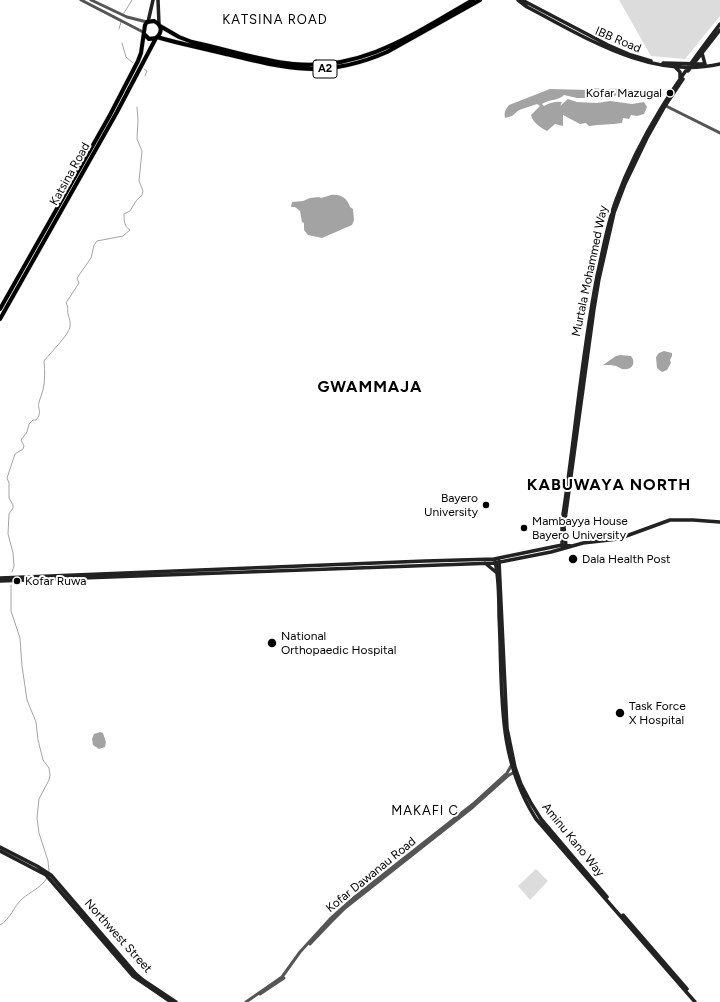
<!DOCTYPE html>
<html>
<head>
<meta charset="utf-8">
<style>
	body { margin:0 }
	canvas { display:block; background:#fff }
</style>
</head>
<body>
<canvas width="720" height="1002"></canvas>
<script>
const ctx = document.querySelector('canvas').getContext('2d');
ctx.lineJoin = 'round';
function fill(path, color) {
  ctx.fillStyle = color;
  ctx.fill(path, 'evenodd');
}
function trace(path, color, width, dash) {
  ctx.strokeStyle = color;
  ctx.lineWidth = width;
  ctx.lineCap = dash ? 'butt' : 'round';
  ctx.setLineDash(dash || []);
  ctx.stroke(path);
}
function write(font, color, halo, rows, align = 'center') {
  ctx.font = font + ' Figtree,sans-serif';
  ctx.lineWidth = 4;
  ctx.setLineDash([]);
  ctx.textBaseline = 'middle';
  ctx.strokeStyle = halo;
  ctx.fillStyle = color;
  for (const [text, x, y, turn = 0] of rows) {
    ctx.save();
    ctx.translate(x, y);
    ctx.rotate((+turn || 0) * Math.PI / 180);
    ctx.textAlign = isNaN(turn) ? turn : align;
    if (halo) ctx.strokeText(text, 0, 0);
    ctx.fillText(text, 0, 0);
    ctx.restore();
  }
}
const green = new Path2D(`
	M 619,0 L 720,0 L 720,16 L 685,59 L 651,56 Z
	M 536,869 L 548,881 L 530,900 L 518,886 Z`);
const water = new Path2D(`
	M 594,88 C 608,91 634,85 646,94 L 640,97 L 621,94 L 610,97 L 599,94 L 587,98 L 577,98 L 564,95 C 558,101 549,99 542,104 L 544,106 C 549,103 556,101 562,102 L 560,106 L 568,99 L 577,102 L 597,103 L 610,101 L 632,104 L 644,102 L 647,107 L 644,114 L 637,116 L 631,115 L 629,119 L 623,118 L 622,123 C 610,125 601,124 589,126 L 586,123 L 580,124 L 563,115 L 563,126 L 555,124 L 547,131 C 541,128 532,122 531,115 L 540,106 L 537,104 L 519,110 L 512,116 L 505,118 C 504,112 505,110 509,105 L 550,89 L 588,90 Z
	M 331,195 C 341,194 347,198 350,207 L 353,209 L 354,220 L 352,225 L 322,238 L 308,235 L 304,230 L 304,223 L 302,222 L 300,211 L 295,207 L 291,207 L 292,202 L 303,201 L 310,198 L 319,197 L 321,198 Z
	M 664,351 L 672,353 L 672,356 L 670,360 L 671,363 L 667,370 L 662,372 L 657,368 L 656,357 L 659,353 Z
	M 620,355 L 631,356 C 637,364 631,371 622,369 C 620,368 618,367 616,366 C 613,365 607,365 603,365 L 616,356 Z
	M 100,732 L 103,733 L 106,742 L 105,747 L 99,749 L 93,745 L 92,739 L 94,734 Z`);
const stream = new Path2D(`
	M 124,13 L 132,0
	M 119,29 L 121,22
	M 122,43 L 126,57 L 133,63
	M 144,69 L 147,71 L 145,76
	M 12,572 L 14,566 L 13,553 L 8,534 L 9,514 L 13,508 L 13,505 L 9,498 L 9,483 L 7,478 L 15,454 L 23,449 L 24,446 L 21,440 L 27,432 L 29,424 L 33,420 L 36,420 C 43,412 37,409 39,402 C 40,398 42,394 43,390 C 45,381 45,371 44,361 C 50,353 68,336 70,327 C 71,322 69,319 68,314 C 67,310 69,307 66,303 L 79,283 L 77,278 L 91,258 L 94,245 L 97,241 L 123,236 L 130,230 C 124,226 124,221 124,214 L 130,211 L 136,201 L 142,195 L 143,191 L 139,181 L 142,151 L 137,139 L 138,120 L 137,107
	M 11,585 L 11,611 L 20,638 L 22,666 L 27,700 L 36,722 L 38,740 L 43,760 L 49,768 L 50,775 L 49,780 L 39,799 L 37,818 L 39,833 L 48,861 L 49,871
	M 0,925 C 11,919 13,907 22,899 C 30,892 42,887 47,878`);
const tertiary = new Path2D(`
	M 81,0 L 143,32
	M 91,0 L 127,17 L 147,22
	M 664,105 L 720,133
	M 310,944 L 331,922 L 345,908 L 473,807 L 509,775 L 513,773
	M 260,994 L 284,978
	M 246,1002 L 282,977 L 300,952 L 331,918 L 351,900 L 473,804 L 507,773 L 511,766`);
const secondary = new Path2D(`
	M 158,0 L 159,24
	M 518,0 L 527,7 C 587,38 650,80 720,64
	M 522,0 L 608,45 L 631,55 L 651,61
	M 148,22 L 153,0
	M 702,53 L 705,64
	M 663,63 L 703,64
	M 675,67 L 680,72 L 680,78
	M 688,71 L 720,30
	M 562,546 L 562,521 C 575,439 581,357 597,276 C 603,250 607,224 616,200 C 640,134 678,79 720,24
	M 566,546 L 564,527 L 594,309 L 599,279 L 614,213 L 625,184 L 647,138 L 665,106 L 683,79
	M 495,561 C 499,579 499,598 499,616 C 503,688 495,755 536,819 L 695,1002
	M 499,561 L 507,728 L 515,767 L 521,784 L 531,803 L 541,819 L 607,897
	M 485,563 L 497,573
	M 0,578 L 425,561 L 494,559 L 562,545 L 572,546
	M 0,581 L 495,563 L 551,552 L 583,543 L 618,539 L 670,520 L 693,520 L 720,522
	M 0,847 L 37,866 L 51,875 L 135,973 L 143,980 L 176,1002
	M 0,851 L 46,875 L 133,976 L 171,1002
	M 623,915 L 687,989`);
const trunk = new Path2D(`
	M 160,26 L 179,37 L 192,42 C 225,49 261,61 293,64 C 363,71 415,33 473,0
	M 157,37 C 180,44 203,48 226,54 C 287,69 326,79 387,52 L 480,0
	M 0,309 L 110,115 L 138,61 L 141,53 L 145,25 L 147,22 L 154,21 C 162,25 163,32 156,38 L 149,39 L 144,34
	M 0,319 L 117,112 L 156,38`);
const markers = [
	[670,93,4,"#000"],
	[486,505,4,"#000"],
	[524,528,4,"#000"],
	[573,559,5,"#000"],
	[17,581,4,"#000"],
	[272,643,5,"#000"],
	[620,713,5,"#000"]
];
const shields = [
	[325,69,24]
];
const shieldNames = [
	["A2",325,69]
];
const streetNames = [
	["IBB Road",618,40,23],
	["Katsina Road",70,174,-61],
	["Murtala Mohammed Way",590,271,-78],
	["Aminu Kano Way",573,840,51],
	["Kofar Dawanau Road",371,875,-39],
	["Northwest Street",118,936,48]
];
const poiNames = [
	["Kofar Mazugal",662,93,"right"],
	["Bayero",478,498,"right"],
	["University",478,512,"right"],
	["Mambayya House",532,521],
	["Bayero University",532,535],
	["Dala Health Post",582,559],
	["Kofar Ruwa",25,581],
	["National",281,636],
	["Orthopaedic Hospital",281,650],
	["Task Force",629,706],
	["X Hospital",629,720]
];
const neighbourhoodNames = [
	["KATSINA ROAD",275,20],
	["MAKAFI C",425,811]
];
const districtNames = [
	["GWAMMAJA",370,387],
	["KABUWAYA NORTH",609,485]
];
fill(green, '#dcdcdc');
fill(water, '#a3a3a3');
trace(stream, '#a3a3a3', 1);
trace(trunk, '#dbdbdb', 5);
trace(tertiary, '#555', 3);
trace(secondary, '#222', 3.5);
trace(trunk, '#000', 4);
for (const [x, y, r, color] of markers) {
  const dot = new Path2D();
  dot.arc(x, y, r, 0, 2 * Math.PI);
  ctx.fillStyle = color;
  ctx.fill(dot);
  trace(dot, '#fff', 1.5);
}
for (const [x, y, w] of shields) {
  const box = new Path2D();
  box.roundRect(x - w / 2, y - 9, w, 18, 3);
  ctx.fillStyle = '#fff';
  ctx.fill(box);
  trace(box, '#000', 1);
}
write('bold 11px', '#000', null, shieldNames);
write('12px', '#000', '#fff', streetNames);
write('12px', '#000', '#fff', poiNames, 'left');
ctx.letterSpacing = '1px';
write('13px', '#000', '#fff', neighbourhoodNames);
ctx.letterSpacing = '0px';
ctx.letterSpacing = '1px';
write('bold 16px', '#000', '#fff', districtNames);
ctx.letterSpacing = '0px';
</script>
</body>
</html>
